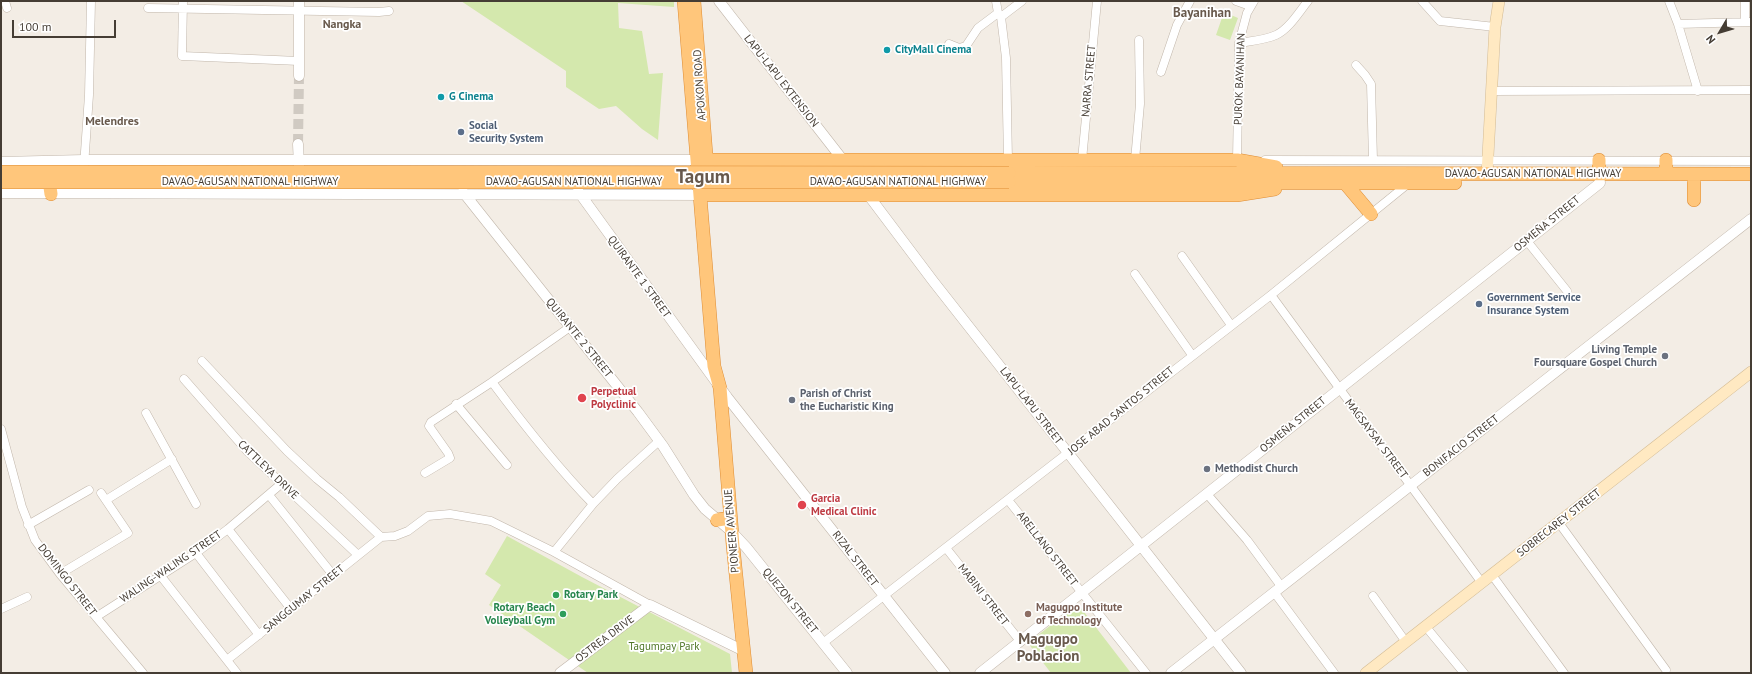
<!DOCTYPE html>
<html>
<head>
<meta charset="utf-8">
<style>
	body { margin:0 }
	#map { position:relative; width:1752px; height:674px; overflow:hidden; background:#f3ede5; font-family:"PT Sans",sans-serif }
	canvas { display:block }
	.frame { position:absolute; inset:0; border:2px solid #453d34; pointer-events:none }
	.north { position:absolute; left:1700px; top:12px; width:40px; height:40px; -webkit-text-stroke:3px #fff; paint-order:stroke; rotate:232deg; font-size:11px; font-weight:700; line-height:16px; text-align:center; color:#453d34 }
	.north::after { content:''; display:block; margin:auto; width:14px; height:18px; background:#453d34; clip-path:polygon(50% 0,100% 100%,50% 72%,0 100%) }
	.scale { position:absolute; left:12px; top:20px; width:104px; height:18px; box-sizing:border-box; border:2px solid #453d34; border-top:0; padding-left:5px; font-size:12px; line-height:14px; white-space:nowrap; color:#453d34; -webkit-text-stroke:3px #fff; paint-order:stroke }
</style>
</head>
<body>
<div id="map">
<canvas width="1752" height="674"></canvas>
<div class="frame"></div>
<div class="north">N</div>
<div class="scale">100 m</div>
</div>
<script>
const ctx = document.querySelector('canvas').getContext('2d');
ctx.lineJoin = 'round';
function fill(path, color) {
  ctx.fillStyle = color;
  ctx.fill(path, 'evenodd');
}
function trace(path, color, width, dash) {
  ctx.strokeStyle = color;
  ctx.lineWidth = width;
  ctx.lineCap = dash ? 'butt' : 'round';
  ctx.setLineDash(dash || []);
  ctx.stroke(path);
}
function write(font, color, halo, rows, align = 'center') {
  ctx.font = font + ' "PT Sans",sans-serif';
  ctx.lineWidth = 3.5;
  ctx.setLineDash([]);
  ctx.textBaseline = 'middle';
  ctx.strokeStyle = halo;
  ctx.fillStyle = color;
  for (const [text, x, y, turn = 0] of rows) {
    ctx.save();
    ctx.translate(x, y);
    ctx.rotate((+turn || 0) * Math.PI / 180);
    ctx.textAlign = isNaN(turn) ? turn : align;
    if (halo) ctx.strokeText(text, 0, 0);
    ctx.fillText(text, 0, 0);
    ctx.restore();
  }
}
const green = new Path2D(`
	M 461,1 L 674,1 L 674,7 L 618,3 L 619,28 L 642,31 L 649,74 L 663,73 L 658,140 L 642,129 L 616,106 L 599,109 L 566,87 L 566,71 Z
	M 1224,12 L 1238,18 L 1230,40 L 1216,35 Z
	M 507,536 L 582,577 L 730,654 L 732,673 L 588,673 L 489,605 L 501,585 L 485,574 Z
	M 1078,604 L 1131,673 L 1051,673 L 1028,643 Z`);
const tertiaryTunnel = new Path2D(`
	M 298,144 L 299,76`);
const minor = new Path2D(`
	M 5,1 L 7,8
	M 183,1 L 182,56 L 299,61
	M 996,1 L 998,13 L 1001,17 L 1022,1
	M 1236,1 L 1250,6
	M 1422,1 L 1440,21 L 1495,27
	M 1669,1 L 1678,24 L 1698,91
	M 1745,1 L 1745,22
	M 148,8 L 379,12 L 389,11
	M 1001,17 L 1006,58 L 1008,160
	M 1678,24 L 1751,22
	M 1239,43 C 1251,41 1265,40 1276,35 C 1289,29 1299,12 1308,1
	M 949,44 L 959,48 L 966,46 L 978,28 L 998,13
	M 1356,65 L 1365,75 L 1371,84 L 1373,160
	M 1161,72 L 1177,25 L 1190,1
	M 1492,91 L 1751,90
	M 1082,160 L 1097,1
	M 1135,160 L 1140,104 L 1139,40
	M 1239,160 L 1237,160 L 1239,43 L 1247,13 L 1254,1
	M 1265,160 L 1751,161
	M 84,166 L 89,95 L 91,1
	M 1527,241 L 1567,291
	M 1182,256 L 1231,325
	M 1135,274 L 1192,355
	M 1271,295 L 1482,583
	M 202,361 L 287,451 L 317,479 L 339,497 L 381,537 L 395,536 L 408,531 L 428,516 L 450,514 L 491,521 L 554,552 L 650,605
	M 184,379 L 248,452 L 358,555
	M 492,382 C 524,425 556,466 593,504
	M 456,404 L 507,465
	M 146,413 L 196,504
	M 1,429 L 22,507 L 35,540 L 60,574 L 143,673
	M 425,473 L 450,458 L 448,453 L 429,426 L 431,422 L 492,382 L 570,327
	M 1207,494 L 1247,540 L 1281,586
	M 269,495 L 333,575
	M 106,500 L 172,459
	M 1008,500 L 1146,673
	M 1559,523 L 1666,670
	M 28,525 L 89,490
	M 228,529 L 291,609
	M 946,548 L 1020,641
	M 554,552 L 593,504 L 617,479 L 659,441
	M 196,553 L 259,635
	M 60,574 L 128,533 L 101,493
	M 160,575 L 237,673
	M 1492,575 L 1564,673
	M 1274,592 L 1334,673
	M 1373,596 L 1406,642
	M 1,609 L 27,597
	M 96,617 L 196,553 L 228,529 L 281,484
	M 1426,627 L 1464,673
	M 823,643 L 1271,295 L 1409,183
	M 227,660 L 381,537`);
const tertiary = new Path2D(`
	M 719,1 L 846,164
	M 299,76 L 299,1
	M 298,144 L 299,166
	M 1,162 L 84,160 L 703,160
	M 578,191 L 727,397 L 945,673
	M 463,192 L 638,412 L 663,446 L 694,495 L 705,509 L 731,531 L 746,547 L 847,673
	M 866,192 L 933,281 L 1241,673
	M 1,193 L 707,195
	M 560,673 L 650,605 L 744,651
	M 980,673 L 1600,183 L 1599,174
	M 1171,673 L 1751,219`);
const secondary = new Path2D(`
	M 1487,174 L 1495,27 L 1499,1
	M 1366,673 L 1751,372`);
const trunk = new Path2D(`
	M 684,1 L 714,366 L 720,388 L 733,546 L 746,673
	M 694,1 L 707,167
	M 1666,160 L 1666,174
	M 698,169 L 706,160 L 1237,160 L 1276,167
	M 1009,173 L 1751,174
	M 1599,174 L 1599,160
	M 1009,182 L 1455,183
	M 1345,183 L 1371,214
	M 1694,183 L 1694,200
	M 699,186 L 709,195 L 1237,195 L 1275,189
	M 50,187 L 51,194
	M 717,520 L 730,518`);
const trunkBridge = new Path2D(`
	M 1,172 L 1009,173
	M 1,182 L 1009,182`);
const markers = [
	[887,50,4,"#0f9aa8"],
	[441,97,4,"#0f9aa8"],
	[461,132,4,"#5c6f8a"],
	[1479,304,4,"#5c6f8a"],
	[1665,356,4,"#6b7280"],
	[582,398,5,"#e0444e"],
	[792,400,4,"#6b7280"],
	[1207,469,4,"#6b7280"],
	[802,505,5,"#e0444e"],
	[556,595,4,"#2e9e5b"],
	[563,614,4,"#2e9e5b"],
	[1028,614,4,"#8d6e63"]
];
const cultureNames = [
	["CityMall Cinema",895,50],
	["G Cinema",449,97]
];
const streetNames = [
	["PUROK BAYANIHAN",1240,79,-88],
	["LAPU-LAPU EXTENSION",781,81,52],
	["NARRA STREET",1089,81,-85],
	["APOKON ROAD",700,85,-94],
	["DAVAO-AGUSAN NATIONAL HIGHWAY",1533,174],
	["DAVAO-AGUSAN NATIONAL HIGHWAY",250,182],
	["DAVAO-AGUSAN NATIONAL HIGHWAY",574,182],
	["DAVAO-AGUSAN NATIONAL HIGHWAY",898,182],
	["OSMEÑA STREET",1547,224,-39],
	["QUIRANTE 1 STREET",639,277,54],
	["QUIRANTE 2 STREET",579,338,51],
	["LAPU-LAPU STREET",1031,406,52],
	["JOSE ABAD SANTOS STREET",1121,411,-39],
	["OSMEÑA STREET",1293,425,-39],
	["MAGSAYSAY STREET",1376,439,53],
	["BONIFACIO STREET",1461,446,-38],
	["CATTLEYA DRIVE",268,470,44],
	["SOBRECAREY STREET",1559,523,-38],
	["PIONEER AVENUE",732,531,-95],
	["ARELLANO STREET",1047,549,52],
	["RIZAL STREET",855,559,52],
	["WALING-WALING STREET",171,567,-34],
	["DOMINGO STREET",67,580,52],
	["MABINI STREET",983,595,52],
	["SANGGUMAY STREET",304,599,-39],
	["QUEZON STREET",790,601,51],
	["OSTREA DRIVE",605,639,-37]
];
const serviceNames = [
	["Social",469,126],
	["Security System",469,139],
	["Government Service",1487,298],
	["Insurance System",1487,311]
];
const worshipNames = [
	["Living Temple",1657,350,"right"],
	["Foursquare Gospel Church",1657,363,"right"],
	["Parish of Christ",800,394],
	["the Eucharistic King",800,407],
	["Methodist Church",1215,469]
];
const healthNames = [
	["Perpetual",591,392],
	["Polyclinic",591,405],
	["Garcia",811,499],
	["Medical Clinic",811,512]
];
const leisureNames = [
	["Rotary Park",564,595],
	["Rotary Beach",555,608,"right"],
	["Volleyball Gym",555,621,"right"]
];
const educationNames = [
	["Magugpo Institute",1036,608],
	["of Technology",1036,621]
];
const parkNames = [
	["Tagumpay Park",664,647]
];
const neighbourhoodNames = [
	["Nangka",342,25],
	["Melendres",112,122]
];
const quarterNames = [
	["Bayanihan",1202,13]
];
const districtNames = [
	["Magugpo",1048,640],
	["Poblacion",1048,657]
];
const townNames = [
	["Tagum",703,178]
];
fill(green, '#d4e8ad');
trace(tertiaryTunnel, '#d0cac2', 10, [10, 5]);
trace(minor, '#c1b6aa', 9);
trace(tertiary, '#c1b6aa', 11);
trace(secondary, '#d3bb94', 12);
trace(trunk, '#de8c33', 14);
trace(minor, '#fff', 8);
trace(tertiary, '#fff', 10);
trace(secondary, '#ffe9c2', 11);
trace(trunk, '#ffc67b', 13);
trace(trunkBridge, '#de8c33', 14, []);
trace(trunkBridge, '#ffc67b', 13);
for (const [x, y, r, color] of markers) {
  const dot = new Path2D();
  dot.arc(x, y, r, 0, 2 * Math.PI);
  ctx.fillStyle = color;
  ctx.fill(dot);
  trace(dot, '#fff', 1.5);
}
write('bold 11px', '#0d838f', '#fff', cultureNames, 'left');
write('11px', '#453d34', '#fff', streetNames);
write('bold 11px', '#4e5e75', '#fff', serviceNames, 'left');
write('bold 11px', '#5b616d', '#fff', worshipNames, 'left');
write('bold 11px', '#be3a42', '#fff', healthNames, 'left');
write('bold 11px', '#27864d', '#fff', leisureNames, 'left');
write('bold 11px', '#785e54', '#fff', educationNames, 'left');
write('11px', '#4f7728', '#fff', parkNames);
write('bold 12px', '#68594c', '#fff', neighbourhoodNames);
write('bold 13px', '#68594c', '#fff', quarterNames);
write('bold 15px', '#68594c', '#fff', districtNames);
write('bold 19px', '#68594c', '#fff', townNames);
</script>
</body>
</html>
